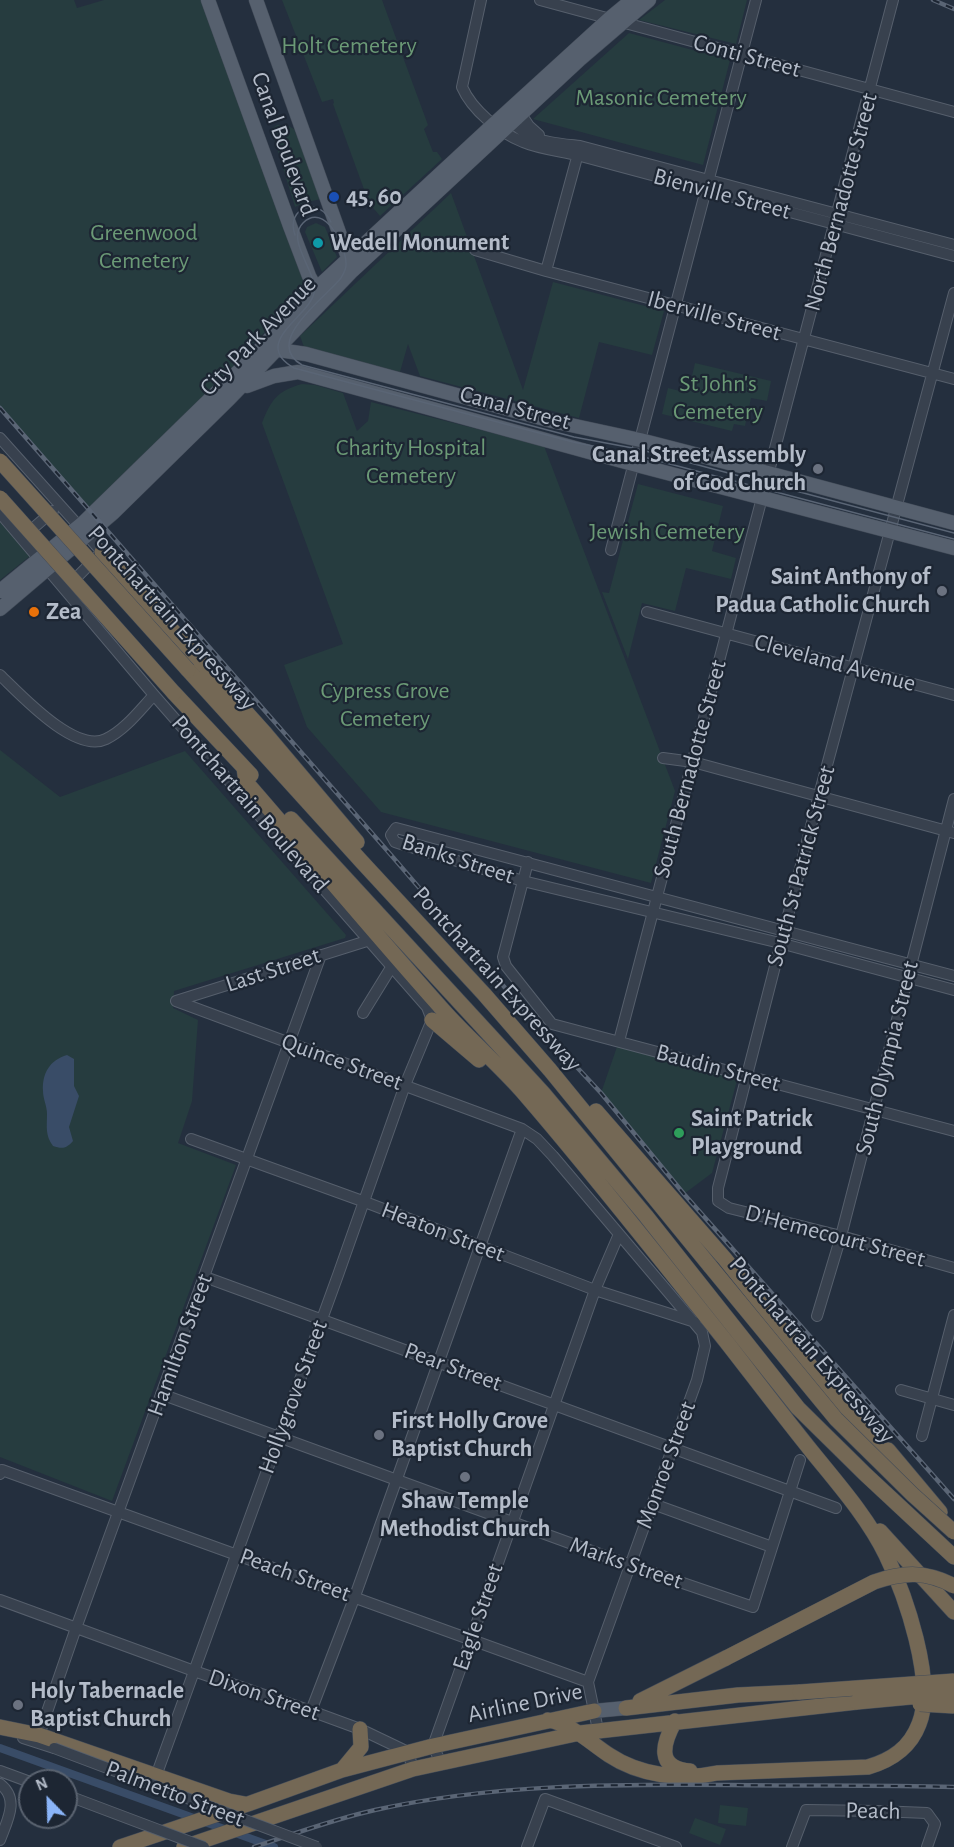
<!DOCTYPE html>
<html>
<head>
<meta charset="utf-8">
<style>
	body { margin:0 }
	#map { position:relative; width:954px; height:1847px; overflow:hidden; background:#242f3e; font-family:"Alegreya Sans",sans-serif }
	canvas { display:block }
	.north { position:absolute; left:18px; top:1769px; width:60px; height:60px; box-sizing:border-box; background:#1d2633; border:2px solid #59626f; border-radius:50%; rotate:337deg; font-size:16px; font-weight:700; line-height:24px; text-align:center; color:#b4bcc9 }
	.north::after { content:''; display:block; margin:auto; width:21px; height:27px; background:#8ab4f8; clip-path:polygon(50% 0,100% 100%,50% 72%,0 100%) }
</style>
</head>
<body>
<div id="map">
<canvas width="954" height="1847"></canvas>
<div class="north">N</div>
</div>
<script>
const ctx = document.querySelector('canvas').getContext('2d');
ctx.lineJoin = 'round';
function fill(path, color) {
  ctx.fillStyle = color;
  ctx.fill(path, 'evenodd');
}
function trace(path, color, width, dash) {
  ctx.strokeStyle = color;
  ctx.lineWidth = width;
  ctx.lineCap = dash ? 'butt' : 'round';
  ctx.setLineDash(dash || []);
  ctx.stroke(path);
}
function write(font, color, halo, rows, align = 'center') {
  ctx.font = font + ' "Alegreya Sans",sans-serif';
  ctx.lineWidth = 4.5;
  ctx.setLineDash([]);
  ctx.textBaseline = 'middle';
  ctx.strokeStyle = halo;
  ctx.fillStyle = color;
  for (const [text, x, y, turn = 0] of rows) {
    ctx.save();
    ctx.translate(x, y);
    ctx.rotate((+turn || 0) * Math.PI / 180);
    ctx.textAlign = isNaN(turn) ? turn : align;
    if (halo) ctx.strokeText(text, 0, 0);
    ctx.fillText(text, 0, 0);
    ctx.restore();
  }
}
const green = new Path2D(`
	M 0,0 L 74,0 L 77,8 L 104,0 L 208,0 L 314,287 L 252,344 L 257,353 L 91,513 L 0,408 Z
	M 282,0 L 382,0 L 428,125 L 424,129 L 433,152 L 437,152 L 442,159 L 380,216 L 369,203 L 333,104 L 334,103 L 333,99 L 322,102 Z
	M 665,0 L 747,0 L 736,44 L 639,20 Z
	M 629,33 L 730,60 L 703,165 L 533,119 Z
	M 277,125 L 287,125 L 294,129 L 321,199 L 303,203 L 295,207 L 271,129 Z
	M 451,193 L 523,390 L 553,282 L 664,311 L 652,355 L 599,342 L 579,418 L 420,376 L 408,344 L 400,372 L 304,347 L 300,336 Z
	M 316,223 L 325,227 L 337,257 L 322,272 L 305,232 L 307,227 Z
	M 695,363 L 771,381 L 767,401 L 751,398 L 745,426 L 734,424 L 732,431 L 662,414 L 668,388 L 688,393 Z
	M 302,384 L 315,385 L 343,393 L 357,431 L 368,421 L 371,402 L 544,446 L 675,791 L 651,883 L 381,812 L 307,727 L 284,665 L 343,644 L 262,423 C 271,400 277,391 302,384 Z
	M 638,484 L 723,506 L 712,551 L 736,558 L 731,579 L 686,568 L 675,611 L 642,603 L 628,659 L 602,592 L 609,593 Z
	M 0,522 L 30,556 L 0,580 Z
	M 0,750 L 60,797 L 185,751 L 346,935 L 345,938 L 174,991 L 173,1008 L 198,1020 L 192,1101 L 178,1143 L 236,1165 L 112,1501 L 0,1457 Z
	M 619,1041 L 739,1073 L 712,1173 L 684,1194 L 601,1093 Z
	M 720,1805 L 748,1808 L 746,1826 L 718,1823 Z
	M 695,1818 L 726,1829 L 720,1845 L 689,1833 Z`);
const water = new Path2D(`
	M 67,1055 L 74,1059 L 74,1086 L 79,1096 L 69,1127 L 73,1141 C 66,1149 62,1149 53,1146 C 45,1135 47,1127 47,1114 C 47,1106 43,1099 43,1091 C 42,1073 50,1060 67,1055 Z`);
const canal = new Path2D(`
	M 0,1748 L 274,1847`);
const minor = new Path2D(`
	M 481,0 L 462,87 C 472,110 500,133 523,142 C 539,149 560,151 577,155 L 954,256
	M 540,0 L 954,112
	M 521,114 L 529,126 L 539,135
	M 506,123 C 514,122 520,130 527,134 C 543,143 562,144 580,146 L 954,245
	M 475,250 L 546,271 L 954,379
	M 546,271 L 579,150
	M 954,293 L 819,795 L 718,1188 L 718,1201 L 729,1208 L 841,1236 L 954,1268
	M 0,438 L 102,552 L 69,585
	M 0,513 L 154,695 L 427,1007 L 432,1020 L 405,1085 L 338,1275 L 156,1776
	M 24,536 L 53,511
	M 611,550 L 756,0
	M 647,612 L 954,695
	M 0,675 C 21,695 75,754 106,739 C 125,730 140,710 154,695
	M 663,758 L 693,762 L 954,833
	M 528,862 L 503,957 L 506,966 L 552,1024 L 954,1131
	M 954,976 L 396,828 L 391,835 L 395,842 L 401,844 L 523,881 L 780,943 L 954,990
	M 176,1001 L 522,1129 L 537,1139 L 553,1156 L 702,1332 L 705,1346 L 697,1380 L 588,1682 L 598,1730
	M 176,1001 L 370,940
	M 363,1013 L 392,966
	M 619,1041 L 893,0
	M 191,1139 L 365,1202 L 595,1290 L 695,1322
	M 205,1277 L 836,1508
	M 817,1316 L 841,1236 L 954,799
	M 901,1390 L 954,1405
	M 161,1394 L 630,1565 L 753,1607 L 800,1460
	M 922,1436 L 954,1315
	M 0,1474 L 2,1470 L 588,1682
	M 653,1504 L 772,1547
	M 0,1600 L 194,1671 L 311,1711 L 360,1729 L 408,1752 L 413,1769
	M 311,1711 L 355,1596 L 522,1129
	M 39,1735 L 76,1628 L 321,955
	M 23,1738 L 54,1748
	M 441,1763 L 433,1746 L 595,1290 L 619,1234
	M 0,1771 L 30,1782
	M 0,1784 C 20,1799 7,1821 0,1840
	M 527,1847 L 545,1799 L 676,1847
	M 792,1847 L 806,1810 L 878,1811 L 927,1813 L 935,1824 L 927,1847`);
const major = new Path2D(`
	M 208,0 L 290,226 L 309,276 L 320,296
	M 256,0 L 351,266
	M 273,351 L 279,350 L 306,354 L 552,421 L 640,440 L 768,473 L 954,523
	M 247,386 L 274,376 L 298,372 L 633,464 L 954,548
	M 0,591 L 83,523 L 251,359 L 316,289 L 494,124 L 609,19 L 632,0
	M 0,609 L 113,513 L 229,399 L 352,271 L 579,60 L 649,0
	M 594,1711 L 626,1708`);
const highway = new Path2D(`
	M 102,552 L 264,732 L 357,842
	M 188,670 L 362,862 L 484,994 L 550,1070 L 710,1266
	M 174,693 L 251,775
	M 244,768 L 246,782 C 312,858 376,935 443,1010 C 468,1038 497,1063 522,1091 C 593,1173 660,1259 728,1344 C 756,1380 784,1417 813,1453 C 839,1485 868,1518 886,1555 C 905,1594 936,1682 919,1724 C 910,1748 892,1760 868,1767 L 717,1773 C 681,1781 639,1775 609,1755 C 588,1741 573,1725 548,1720
	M 291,819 L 543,1093 L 646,1216 L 798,1408 L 865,1474 L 954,1557
	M 432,1020 L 479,1060
	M 596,1111 L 725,1259 L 889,1464
	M 888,1450 L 940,1512
	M 880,1531 L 954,1612
	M 640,1701 L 726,1658
	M 626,1708 L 738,1695 L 800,1692
	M 675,1721 C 663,1743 655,1768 690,1771
	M 0,1727 L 39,1735 L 229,1801 L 245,1804
	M 342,1770 L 361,1747 L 360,1729
	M 120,1847 L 248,1804 L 342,1770 L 433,1746 L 594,1711
	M 184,1847 L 413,1769 L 580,1733 L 857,1702`);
const tram = new Path2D(`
	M 295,235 C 285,208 319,195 331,222
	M 954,533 L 638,449 L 574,437 L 302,365 C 262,342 325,298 341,278 C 343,274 346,270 346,265 C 347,248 325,201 303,223 C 285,241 318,272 314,293 C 310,316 250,343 294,368 L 573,442 L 636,455 L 954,539`);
const rail = new Path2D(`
	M 933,0 L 954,9
	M 0,408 L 391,855 L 531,1018 L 601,1093 L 684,1194 L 954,1499
	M 254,1847 C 294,1834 334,1819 375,1810 C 493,1784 613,1784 732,1785 C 806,1786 880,1785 954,1787`);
const minorBridge = new Path2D(`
	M 54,1748 L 317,1847
	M 66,1795 L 204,1847`);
const highwayBridge = new Path2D(`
	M 0,461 L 188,670
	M 0,498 L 174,693
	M 710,1266 L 836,1419 L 912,1494 L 954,1532
	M 726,1658 L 874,1582 C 903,1572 927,1571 954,1586
	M 800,1692 L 954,1681
	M 857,1702 L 954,1693
	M 920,1704 L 954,1706`);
const markers = [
	[334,197,6,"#1a4fb4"],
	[318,243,6,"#0f9aa8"],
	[818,469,6,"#6b7280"],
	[942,591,6,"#6b7280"],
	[34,612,6,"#e8710a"],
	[679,1133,6,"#2e9e5b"],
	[379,1435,6,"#6b7280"],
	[465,1477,6,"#6b7280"],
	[18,1705,6,"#6b7280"]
];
const parkNames = [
	["Holt Cemetery",349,46],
	["Masonic Cemetery",661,98],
	["Greenwood",144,233],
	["Cemetery",144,261],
	["St John's",718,384],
	["Cemetery",718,412],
	["Charity Hospital",411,448],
	["Cemetery",411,476],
	["Jewish Cemetery",667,532],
	["Cypress Grove",385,691],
	["Cemetery",385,719]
];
const streetNames = [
	["Conti Street",747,56,15],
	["Canal Boulevard",284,144,70],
	["Bienville Street",722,194,15],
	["North Bernadotte Street",841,202,-75],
	["Iberville Street",714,316,15],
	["City Park Avenue",258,336,-46],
	["Canal Street",515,408,15],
	["Pontchartrain Expressway",172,618,48],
	["Cleveland Avenue",835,663,15],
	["South Bernadotte Street",690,769,-75],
	["Pontchartrain Boulevard",250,804,49],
	["Banks Street",458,859,18],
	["South St Patrick Street",801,866,-75],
	["Last Street",273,970,-18],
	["Pontchartrain Expressway",497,979,48],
	["South Olympia Street",887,1058,-76],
	["Quince Street",342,1062,20],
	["Baudin Street",718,1068,15],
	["Heaton Street",443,1232,21],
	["D'Hemecourt Street",835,1236,15],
	["Hamilton Street",180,1345,-70],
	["Pontchartrain Expressway",812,1350,49],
	["Pear Street",453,1367,20],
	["Hollygrove Street",293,1397,-70],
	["Monroe Street",666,1465,-70],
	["Marks Street",626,1563,19],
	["Peach Street",295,1575,20],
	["Eagle Street",478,1617,-71],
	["Dixon Street",264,1695,19],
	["Airline Drive",525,1703,-12],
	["Palmetto Street",175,1794,21],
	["Peach",873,1811,1]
];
const poiNames = [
	["45, 60",346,197],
	["Wedell Monument",330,243],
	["Canal Street Assembly",806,455,"right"],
	["of God Church",806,483,"right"],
	["Saint Anthony of",930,577,"right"],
	["Padua Catholic Church",930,605,"right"],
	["Zea",46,612],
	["Saint Patrick",691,1119],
	["Playground",691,1147],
	["First Holly Grove",391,1421],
	["Baptist Church",391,1449],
	["Shaw Temple",465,1501,"center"],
	["Methodist Church",465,1529,"center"],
	["Holy Tabernacle",30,1691],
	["Baptist Church",30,1719]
];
fill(green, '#263c3f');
fill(water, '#394c67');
trace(canal, '#394c67', 8);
trace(minor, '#565f6c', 12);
trace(major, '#414a57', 15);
trace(highway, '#434c59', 16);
trace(minor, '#38414e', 10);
trace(major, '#56606e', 14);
trace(highway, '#746855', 15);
trace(tram, '#5a6575', 1.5);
trace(rail, '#5a6575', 4.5);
trace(rail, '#1d2633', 2, [7]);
trace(minorBridge, '#565f6c', 12, []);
trace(highwayBridge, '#434c59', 16, []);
trace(minorBridge, '#38414e', 10);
trace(highwayBridge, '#746855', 15);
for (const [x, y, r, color] of markers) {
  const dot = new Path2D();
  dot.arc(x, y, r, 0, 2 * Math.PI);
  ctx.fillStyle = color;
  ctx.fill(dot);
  trace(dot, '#1d2633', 2);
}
write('24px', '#6b9a76', '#1d2633', parkNames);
write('24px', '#b4bcc9', '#1d2633', streetNames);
write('bold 24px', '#b4bcc9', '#1d2633', poiNames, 'left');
</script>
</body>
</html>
